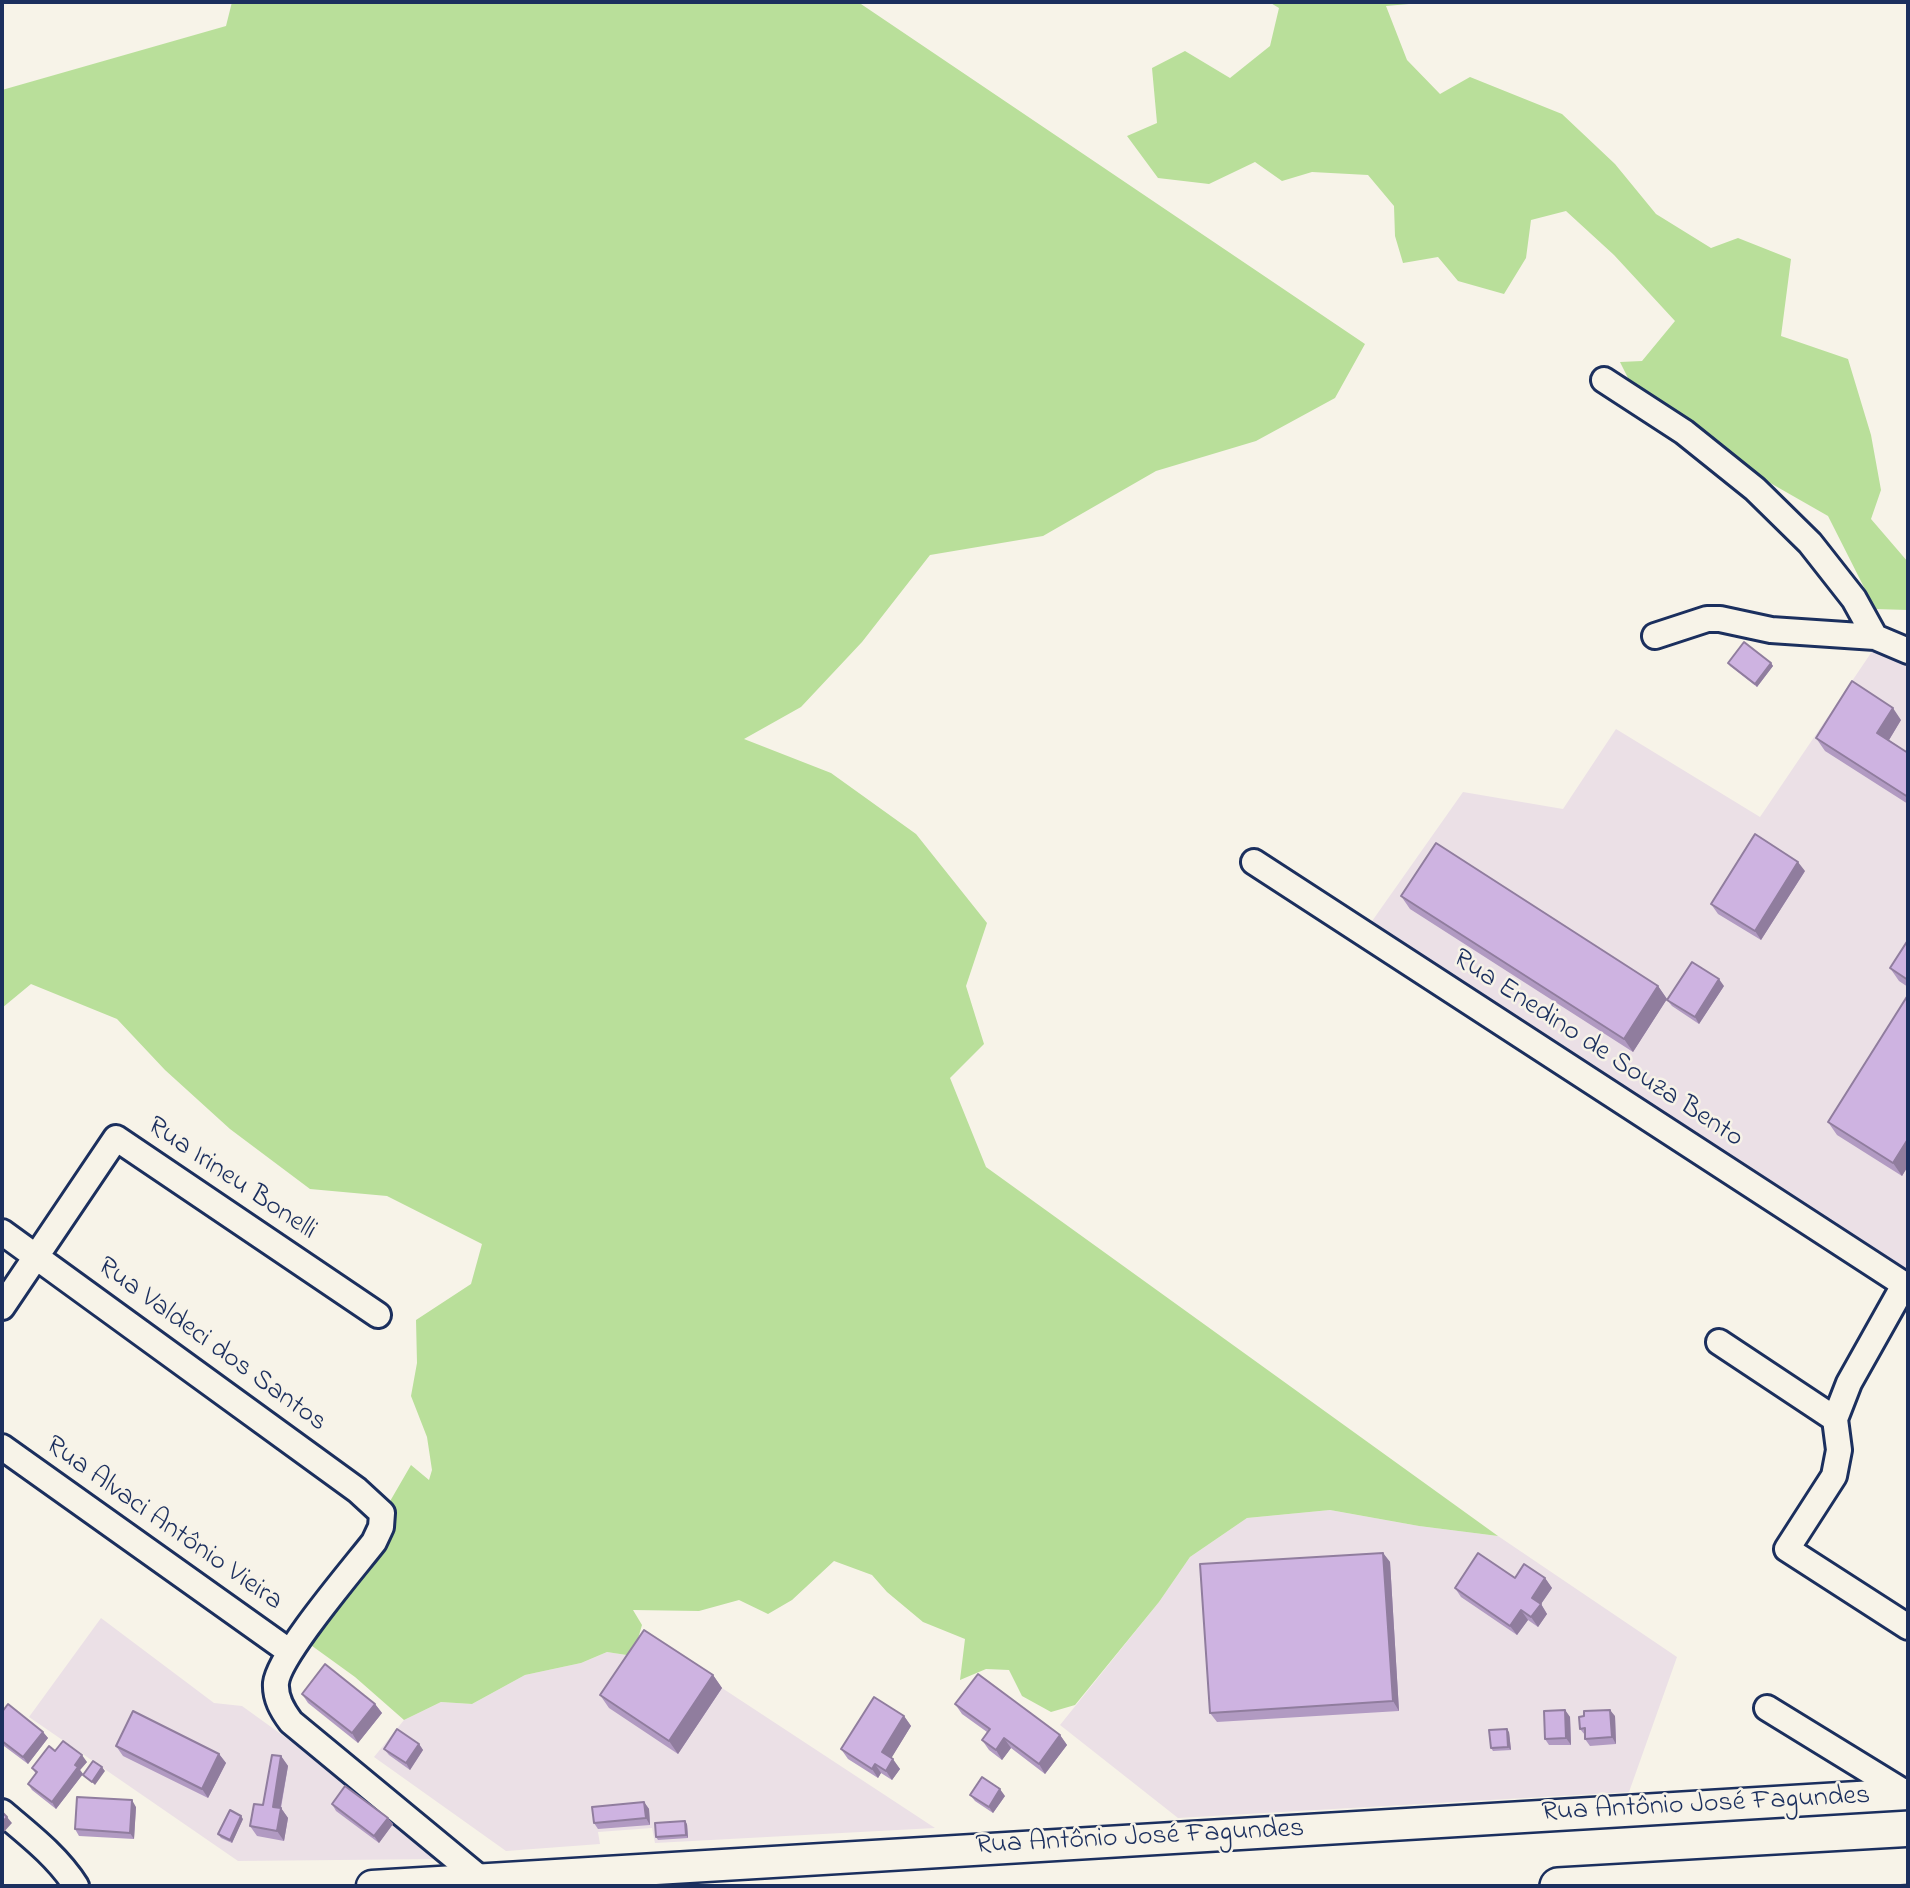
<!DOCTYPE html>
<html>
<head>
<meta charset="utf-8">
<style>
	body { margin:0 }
	#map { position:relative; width:1910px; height:1888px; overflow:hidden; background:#f7f3e8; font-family:"Indie Flower",sans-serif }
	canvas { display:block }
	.frame { position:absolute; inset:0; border:4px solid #1b2f5e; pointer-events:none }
</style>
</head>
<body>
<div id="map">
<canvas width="1910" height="1888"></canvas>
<div class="frame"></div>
</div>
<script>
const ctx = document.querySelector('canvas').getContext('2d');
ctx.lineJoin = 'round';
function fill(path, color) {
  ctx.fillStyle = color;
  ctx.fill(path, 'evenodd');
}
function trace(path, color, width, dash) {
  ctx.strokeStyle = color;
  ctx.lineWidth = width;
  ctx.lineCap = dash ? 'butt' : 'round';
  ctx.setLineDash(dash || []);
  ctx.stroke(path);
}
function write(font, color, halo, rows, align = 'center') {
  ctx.font = font + ' "Indie Flower",sans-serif';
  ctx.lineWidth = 5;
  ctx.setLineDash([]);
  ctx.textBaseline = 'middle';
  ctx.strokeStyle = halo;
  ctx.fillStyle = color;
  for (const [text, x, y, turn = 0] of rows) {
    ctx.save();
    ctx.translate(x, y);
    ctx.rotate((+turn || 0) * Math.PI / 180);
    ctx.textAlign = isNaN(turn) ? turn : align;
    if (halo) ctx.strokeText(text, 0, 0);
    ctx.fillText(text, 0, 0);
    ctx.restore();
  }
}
const built = new Path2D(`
	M 1873,650 L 1908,664 L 1908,1271 L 1370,924 L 1463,792 L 1563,809 L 1616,729 L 1760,817 Z
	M 1330,1510 L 1419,1526 L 1498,1536 L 1677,1657 L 1629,1792 L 1178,1818 L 1060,1725 L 1159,1602 L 1190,1557 L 1247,1518 Z
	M 101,1618 L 214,1703 L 242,1706 L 439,1848 L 437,1859 L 238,1861 L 29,1717 Z
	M 653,1642 L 722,1688 L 935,1828 L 655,1843 L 652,1828 L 598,1832 L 600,1844 L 506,1851 L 374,1757 L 404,1720 L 441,1702 L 472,1704 L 525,1675 L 581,1663 L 607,1652 L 633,1656 Z`);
const green = new Path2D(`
	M 232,2 L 858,2 L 1365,344 L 1335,398 L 1256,441 L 1156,471 L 1043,536 L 930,555 L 862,642 L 801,707 L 744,739 L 831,773 L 916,834 L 987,923 L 966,986 L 984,1044 L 950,1078 L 986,1167 L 1498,1536 L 1419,1526 L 1330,1510 L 1247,1518 L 1190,1557 L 1159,1602 L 1075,1705 L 1051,1712 L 1022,1696 L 1009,1670 L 986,1669 L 960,1680 L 965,1639 L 923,1622 L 887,1592 L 872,1575 L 834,1561 L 792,1600 L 768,1614 L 739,1600 L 699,1611 L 633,1610 L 642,1625 L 633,1656 L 607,1652 L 581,1663 L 525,1675 L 472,1704 L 441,1702 L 404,1720 L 355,1677 L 308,1643 L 411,1465 L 429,1480 L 432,1470 L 427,1437 L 411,1396 L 417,1363 L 416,1320 L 471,1284 L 482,1244 L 387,1196 L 310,1189 L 230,1129 L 165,1070 L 117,1019 L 31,984 L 2,1008 L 2,90 L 226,26 Z
	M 1269,2 L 1432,2 L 1386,6 L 1407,60 L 1440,94 L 1470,77 L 1562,114 L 1615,164 L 1656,214 L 1711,248 L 1738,238 L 1791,259 L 1781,336 L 1848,359 L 1871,435 L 1881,490 L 1871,519 L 1908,562 L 1908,610 L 1875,609 L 1828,516 L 1758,476 L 1679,413 L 1630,382 L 1620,362 L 1642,361 L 1675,321 L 1614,255 L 1566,211 L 1531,220 L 1526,258 L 1504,294 L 1458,281 L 1438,257 L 1403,263 L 1395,236 L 1394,206 L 1368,175 L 1312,172 L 1282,181 L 1255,162 L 1209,184 L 1158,178 L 1127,136 L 1157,123 L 1152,68 L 1185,51 L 1230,78 L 1270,46 L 1279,8 Z`);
const minor = new Path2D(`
	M 1604,380 L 1684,432 L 1755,489 L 1810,543 L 1854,599 L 1875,637 L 1908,651
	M 1655,636 L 1707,619 L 1720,619 L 1771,630 L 1875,637
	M 1254,862 L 1908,1287
	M 2,1232 L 357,1490 L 382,1513 L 381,1527 L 374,1542 C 353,1569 279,1655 276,1683 C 275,1698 282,1710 291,1722 L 481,1879
	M 1904,1285 L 1849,1383 L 1835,1419 L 1839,1450 L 1834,1476 L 1787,1549 L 1908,1627
	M 2,1307 L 116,1138 L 378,1315
	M 1719,1342 L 1835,1419
	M 2,1447 L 290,1652
	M 1767,1708 L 1907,1794
	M 2,1812 C 28,1834 58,1857 76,1886`);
const major = new Path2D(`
	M 372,1886 L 1908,1794`);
const highway = new Path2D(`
	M 1558,1886 L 1908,1866`);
const wall = new Path2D(`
	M 1728,663 L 1771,663 L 1773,666 L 1757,687 L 1730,666 Z
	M 1901,720 L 1889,740 L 1908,753 L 1908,804 L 1825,751 L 1816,738 Z
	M 1805,871 L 1761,940 L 1718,914 L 1711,904 Z
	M 1401,896 L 1658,986 L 1667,999 L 1633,1052 L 1410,909 Z
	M 1908,940 L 1908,987 L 1899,981 L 1890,968 Z
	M 1724,986 L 1699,1024 L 1672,1006 L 1667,1000 Z
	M 1908,995 L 1908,1166 L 1902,1176 L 1837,1135 L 1828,1122 Z
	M 1383,1553 L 1390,1562 L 1399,1711 L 1217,1722 L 1210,1713 Z
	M 1515,1578 L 1545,1578 L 1552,1588 L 1541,1604 L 1547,1614 L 1538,1627 L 1528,1620 L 1517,1635 L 1461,1597 L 1455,1588 Z
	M 713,1675 L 722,1688 L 678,1754 L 609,1708 L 600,1695 Z
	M 302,1694 L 375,1704 L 382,1713 L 358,1743 L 308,1703 Z
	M 955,1704 L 1060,1735 L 1067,1745 L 1045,1774 L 1011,1748 L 1002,1760 L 989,1750 L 982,1740 L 987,1732 L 962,1714 Z
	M 1565,1710 L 1570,1717 L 1571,1745 L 1549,1745 L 1545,1739 Z
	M 2,1712 L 43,1732 L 48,1738 L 28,1764 L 4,1746 L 2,1749 Z
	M 904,1716 L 911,1726 L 891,1758 L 900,1769 L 892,1780 L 881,1773 L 878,1778 L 848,1759 L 841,1749 Z
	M 1615,1716 L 1616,1744 L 1590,1746 L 1585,1739 L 1585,1735 L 1580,1729 Z
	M 1509,1732 L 1511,1750 L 1493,1751 L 1491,1748 Z
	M 419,1744 L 423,1750 L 410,1770 L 389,1755 L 384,1749 Z
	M 116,1746 L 219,1754 L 226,1763 L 208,1798 L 123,1756 Z
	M 55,1751 L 87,1762 L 80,1770 L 83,1774 L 56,1809 L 32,1790 L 28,1784 L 36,1774 L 32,1768 Z
	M 281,1756 L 288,1766 L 281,1808 L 288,1818 L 284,1841 L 257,1836 L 250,1826 L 263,1805 Z
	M 970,1795 L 1005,1796 L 993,1813 L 975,1801 Z
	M 644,1802 L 649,1809 L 650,1825 L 598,1829 L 594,1823 Z
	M 332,1804 L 388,1818 L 393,1824 L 379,1843 L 336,1811 Z
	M 136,1807 L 134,1839 L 79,1836 L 75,1829 Z
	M 243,1819 L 232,1843 L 221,1838 L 218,1834 Z
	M 687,1824 L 688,1838 L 658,1840 L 656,1837 Z`);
const shadedWall = new Path2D(`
	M 1771,663 L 1773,666 L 1757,687 L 1755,684 Z
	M 1893,708 L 1901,720 L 1886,745 L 1877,733 Z
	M 1798,862 L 1805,871 L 1761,940 L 1755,931 Z
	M 1719,979 L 1724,986 L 1699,1024 L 1695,1017 Z
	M 1658,986 L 1667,999 L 1633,1052 L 1624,1039 Z
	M 1908,1139 L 1908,1166 L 1902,1176 L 1893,1163 Z
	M 1383,1553 L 1390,1562 L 1399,1711 L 1393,1701 Z
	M 1545,1578 L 1552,1588 L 1541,1604 L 1547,1614 L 1538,1627 L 1531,1617 L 1532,1598 Z
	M 1521,1610 L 1528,1620 L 1517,1635 L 1510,1626 Z
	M 713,1675 L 722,1688 L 678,1754 L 669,1741 Z
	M 375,1704 L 382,1713 L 358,1743 L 352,1733 Z
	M 1565,1710 L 1570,1717 L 1571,1745 L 1566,1738 Z
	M 1610,1710 L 1615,1716 L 1616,1744 L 1612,1737 Z
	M 904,1716 L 911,1726 L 889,1762 L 882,1752 Z
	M 1507,1729 L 1509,1732 L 1511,1750 L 1508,1747 Z
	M 43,1732 L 48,1738 L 28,1764 L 23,1757 Z
	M 1060,1735 L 1067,1745 L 1045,1774 L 1039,1764 Z
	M 1004,1738 L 1011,1748 L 1002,1760 L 996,1750 Z
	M 419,1744 L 423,1750 L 410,1770 L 406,1763 Z
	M 219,1754 L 226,1763 L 208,1798 L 202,1789 Z
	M 82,1755 L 87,1762 L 80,1770 L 83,1774 L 56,1809 L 52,1802 L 75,1765 Z
	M 281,1756 L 288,1766 L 279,1816 L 273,1807 Z
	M 893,1759 L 900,1769 L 892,1780 L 886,1771 Z
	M 875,1764 L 881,1773 L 878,1778 L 872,1769 Z
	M 102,1767 L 105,1771 L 95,1785 L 92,1782 Z
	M 1000,1789 L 1005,1796 L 993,1813 L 989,1807 Z
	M 132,1800 L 136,1807 L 134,1839 L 130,1833 Z
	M 644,1802 L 649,1809 L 650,1825 L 646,1818 Z
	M 281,1808 L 288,1818 L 284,1841 L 277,1831 Z
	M 241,1816 L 243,1819 L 232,1843 L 230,1840 Z
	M 7,1817 L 12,1823 L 2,1834 L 2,1823 Z
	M 388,1818 L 393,1824 L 379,1843 L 374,1836 Z
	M 685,1821 L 687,1824 L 688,1838 L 686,1835 Z`);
const building = new Path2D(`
	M 1744,642 L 1771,663 L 1755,684 L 1728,663 Z
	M 1852,681 L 1893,708 L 1877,733 L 1908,753 L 1908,797 L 1816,738 Z
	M 1755,834 L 1798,862 L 1755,931 L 1711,904 Z
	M 1436,843 L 1658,986 L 1624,1039 L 1401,896 Z
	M 1908,940 L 1908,980 L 1890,968 Z
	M 1692,962 L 1719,979 L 1695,1017 L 1667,1000 Z
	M 1908,995 L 1908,1139 L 1893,1163 L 1828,1122 Z
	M 1383,1553 L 1393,1701 L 1210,1713 L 1200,1564 Z
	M 1478,1553 L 1515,1578 L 1524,1564 L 1545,1578 L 1532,1598 L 1541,1604 L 1531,1617 L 1521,1610 L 1510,1626 L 1455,1588 Z
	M 644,1630 L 713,1675 L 669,1741 L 600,1695 Z
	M 325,1664 L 375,1704 L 352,1733 L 302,1694 Z
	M 978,1674 L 1060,1735 L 1039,1764 L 1004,1738 L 996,1750 L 982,1740 L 990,1729 L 955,1704 Z
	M 874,1697 L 904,1716 L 882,1752 L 893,1759 L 886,1771 L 875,1764 L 872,1769 L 841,1749 Z
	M 8,1704 L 43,1732 L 23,1757 L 2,1741 L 2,1712 Z
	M 1565,1710 L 1566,1738 L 1545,1739 L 1544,1711 Z
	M 1610,1710 L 1612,1737 L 1585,1739 L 1585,1728 L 1580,1729 L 1579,1717 L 1584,1716 L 1584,1711 Z
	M 133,1711 L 219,1754 L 202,1789 L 116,1746 Z
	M 397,1729 L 419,1744 L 406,1763 L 384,1749 Z
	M 1507,1729 L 1508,1747 L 1491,1748 L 1489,1730 Z
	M 63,1741 L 82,1755 L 75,1765 L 78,1767 L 52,1802 L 28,1784 L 37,1772 L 32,1768 L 49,1746 L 55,1751 Z
	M 272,1755 L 281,1756 L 273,1807 L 281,1808 L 277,1831 L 250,1826 L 254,1804 L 263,1805 Z
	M 93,1761 L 102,1767 L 92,1782 L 83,1775 Z
	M 982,1777 L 1000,1789 L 989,1807 L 970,1795 Z
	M 345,1786 L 388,1818 L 374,1836 L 332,1804 Z
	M 77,1797 L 132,1800 L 130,1833 L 75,1829 Z
	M 644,1802 L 646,1818 L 594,1823 L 592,1807 Z
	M 230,1810 L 241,1816 L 230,1840 L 218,1834 Z
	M 2,1812 L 7,1817 L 2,1823 Z
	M 685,1821 L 686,1835 L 656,1837 L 655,1823 Z`);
const streetNames = [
	["Rua Enedino de Souza Bento",1597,1050,33],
	["Rua Irineu Bonelli",231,1180,34],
	["Rua Valdeci dos Santos",211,1346,36],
	["Rua Alvaci Antônio Vieira",163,1525,35],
	["Rua Antônio José Fagundes",1706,1806,-3],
	["Rua Antônio José Fagundes",1140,1839,-3]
];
fill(built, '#ebe0e6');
fill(green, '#b9df9a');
trace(minor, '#1b2f5e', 30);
trace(major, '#1b2f5e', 35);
trace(highway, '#1b2f5e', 40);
trace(minor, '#f7f3e8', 24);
trace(major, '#f7f3e8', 30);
trace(highway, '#f7f3e8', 35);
fill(wall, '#b19ac2');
fill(shadedWall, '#907d9e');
fill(building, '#ceb3e1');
trace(building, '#907d9e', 2);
write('28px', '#1b2f5e', '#f7f3e8', streetNames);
</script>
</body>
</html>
